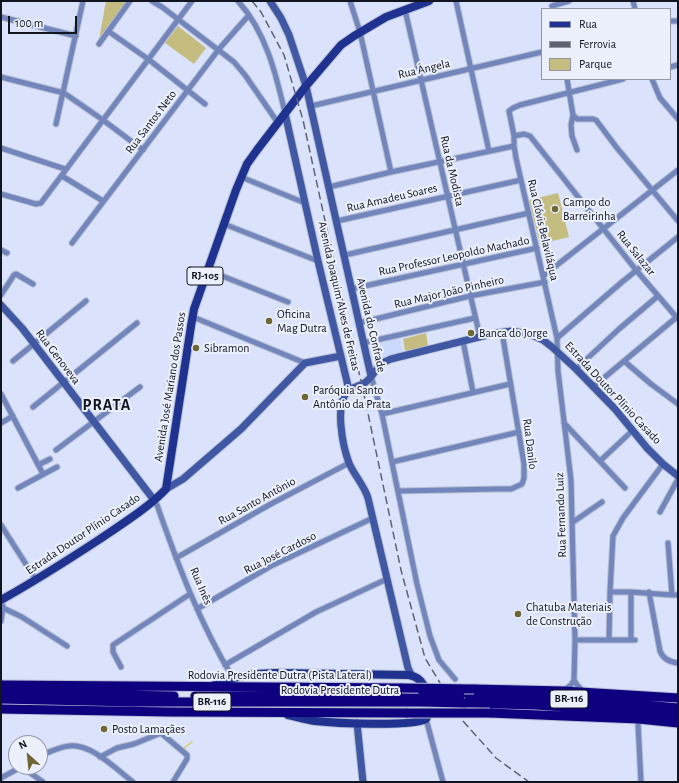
<!DOCTYPE html>
<html>
<head>
<meta charset="utf-8">
<style>
	body { margin:0 }
	#map { position:relative; width:679px; height:783px; overflow:hidden; background:#dae3fb; font-family:"Alegreya Sans",sans-serif }
	canvas { display:block }
	.frame { position:absolute; inset:0; border:2px solid #11151f; pointer-events:none }
	.legend { position:absolute; left:541px; top:8px; width:130px; height:72px; box-sizing:border-box; background:#ecf0fc; border:1px solid #9498a4; margin:0; padding:5px 7px; list-style:none; font-size:12px; color:#11151f }
	.legend li { display:flex; align-items:center; gap:8px; height:20px }
	.legend b { width:20px; border:1px solid #9498a4 }
	.north { position:absolute; left:8px; top:735px; width:40px; height:40px; box-sizing:border-box; background:#ecf0fc; border:1px solid #9498a4; border-radius:50%; rotate:333deg; font-size:11px; font-weight:700; line-height:16px; text-align:center; color:#11151f }
	.north::after { content:''; display:block; margin:auto; width:14px; height:18px; background:#6f6733; clip-path:polygon(50% 0,100% 100%,50% 72%,0 100%) }
	.scale { position:absolute; left:8px; top:16px; width:69px; height:18px; box-sizing:border-box; border:2px solid #11151f; border-top:0; padding-left:5px; font-size:12px; line-height:14px; white-space:nowrap; color:#11151f; -webkit-text-stroke:3px #ecf0fc; paint-order:stroke }
</style>
</head>
<body>
<div id="map">
<canvas width="679" height="783"></canvas>
<div class="frame"></div>
<ul class="legend">
<li><b style="height:5px;background:#1f3290"></b>Rua</li>
<li><b style="height:5px;background:#5d6372"></b>Ferrovia</li>
<li><b style="height:11px;background:#c5bc80"></b>Parque</li>
</ul>
<div class="north">N</div>
<div class="scale">100 m</div>
</div>
<script>
const ctx = document.querySelector('canvas').getContext('2d');
ctx.lineJoin = 'round';
function fill(path, color) {
  ctx.fillStyle = color;
  ctx.fill(path, 'evenodd');
}
function trace(path, color, width, dash) {
  ctx.strokeStyle = color;
  ctx.lineWidth = width;
  ctx.lineCap = dash ? 'butt' : 'round';
  ctx.setLineDash(dash || []);
  ctx.stroke(path);
}
function write(font, color, halo, rows, align = 'center') {
  ctx.font = font + ' "Alegreya Sans",sans-serif';
  ctx.lineWidth = 4;
  ctx.setLineDash([]);
  ctx.textBaseline = 'middle';
  ctx.strokeStyle = halo;
  ctx.fillStyle = color;
  for (const [text, x, y, turn = 0] of rows) {
    ctx.save();
    ctx.translate(x, y);
    ctx.rotate((+turn || 0) * Math.PI / 180);
    ctx.textAlign = isNaN(turn) ? turn : align;
    if (halo) ctx.strokeText(text, 0, 0);
    ctx.fillText(text, 0, 0);
    ctx.restore();
  }
}
const built = new Path2D(`
	M 400,338 L 403,352 L 372,360 L 369,348 L 371,346 Z`);
const green = new Path2D(`
	M 106,1 L 128,1 L 98,45 Z
	M 178,26 L 206,48 L 194,64 L 165,43 Z
	M 558,193 L 569,237 L 540,244 L 529,200 Z
	M 426,333 L 428,346 L 405,351 L 403,339 Z`);
const stream = new Path2D(`
	M 183,749 L 192,742`);
const street = new Path2D(`
	M 152,1 L 162,7 L 234,62 L 245,75 L 278,123
	M 238,1 C 266,32 276,74 285,113
	M 350,1 L 360,32 L 391,172
	M 456,1 L 489,151
	M 633,1 L 635,9
	M 552,6 L 569,1
	M 405,10 L 480,337
	M 1,17 L 76,36
	M 670,21 L 678,21
	M 108,31 L 148,59 L 205,104
	M 99,44 L 130,1
	M 670,67 L 678,65
	M 1,77 L 64,93 L 103,120 L 143,150
	M 567,79 L 573,115 L 571,125 L 572,136 L 577,150
	M 652,79 L 660,98 L 678,119
	M 311,106 L 542,52
	M 573,115 L 577,119 L 593,119 L 596,120 L 617,148 L 678,221
	M 56,124 L 83,1
	M 514,136 L 524,134 L 530,136 L 636,270 L 678,319
	M 1,148 L 65,169
	M 62,176 L 103,201
	M 241,177 L 305,203
	M 329,187 L 391,172 L 514,146
	M 1,194 L 36,204 L 41,203 L 192,1
	M 337,221 L 521,180
	M 224,224 L 318,261
	M 72,243 L 219,49 L 249,15
	M 1,250 L 7,253
	M 345,255 L 529,213
	M 207,270 L 288,302
	M 543,276 L 678,170
	M 351,289 L 537,248
	M 1,295 L 14,275 L 16,274 L 33,284
	M 193,317 L 305,363
	M 359,323 L 470,296 L 545,282
	M 557,338 L 622,282 L 678,237
	M 463,341 L 473,392
	M 363,343 L 475,318
	M 13,361 L 86,301
	M 624,361 L 651,384 L 678,404
	M 576,369 L 619,329 L 658,296
	M 371,376 L 382,414 L 417,584 L 430,636 L 439,660 L 455,679
	M 593,387 L 678,316
	M 1,394 L 43,474
	M 33,407 L 137,323
	M 382,414 L 510,384
	M 1,423 L 13,416
	M 564,423 L 625,488
	M 56,450 L 140,387
	M 600,461 L 632,431
	M 392,462 L 519,432
	M 38,465 L 50,459
	M 18,488 L 57,467
	M 398,491 L 497,489 L 511,489 L 522,484 L 524,478 L 524,464 L 502,332
	M 154,500 L 157,505 C 178,565 200,624 233,678
	M 660,512 L 678,479
	M 573,522 L 602,502
	M 1,525 L 36,580
	M 668,543 L 672,595 L 678,595
	M 176,558 L 269,505 L 349,463
	M 610,592 L 631,592 L 672,595
	M 649,592 L 660,651 C 663,659 669,662 678,663
	M 3,608 L 22,617 L 67,646
	M 197,609 L 271,566 L 373,518
	M 1,621 L 3,606
	M 575,640 L 635,640
	M 609,640 L 610,592 L 613,536 L 623,518 L 663,464
	M 631,640 L 631,592
	M 225,665 L 316,612 L 387,579
	M 121,667 L 113,652 L 113,645 L 190,594
	M 574,680 L 577,685 L 584,692
	M 564,691 L 571,685 L 574,680 L 575,640 L 571,480 L 558,371 L 557,338 L 516,158 L 514,146 L 514,136 L 509,111 L 513,108 L 520,105 L 623,79
	M 426,719 L 443,782
	M 638,724 L 641,782
	M 40,756 C 49,752 59,747 69,746 C 91,743 116,769 133,782
	M 100,757 L 117,748 L 134,744 L 161,733 L 187,755 L 187,759 L 173,782
	M 22,767 L 43,782
	M 1,778 L 21,767`);
const secondary = new Path2D(`
	M 270,1 L 281,18 L 289,35 L 306,86 L 371,376
	M 285,113 L 318,261 L 349,390
	M 1,305 L 22,328 L 154,500
	M 166,489 L 183,479 L 241,429 L 305,363 L 341,356
	M 412,676 L 408,668 L 368,498 C 364,485 354,475 349,463 C 343,447 334,404 348,391 C 353,386 361,387 367,381 C 377,372 376,364 391,359 L 491,334 L 512,331 L 532,335 L 543,340 L 552,347 L 576,369 L 615,409 L 647,448 L 663,464 L 678,476
	M 357,723 L 363,782`);
const primary = new Path2D(`
	M 1,600 C 35,581 68,560 100,539 C 122,524 148,508 166,489 L 191,326 L 194,309 L 236,190 L 247,164 L 257,150 L 306,86 L 341,45 L 354,36 L 386,17 L 429,1
	M 212,686 L 233,678 L 255,674 L 276,673 L 409,675 C 424,678 426,689 428,702 C 429,708 429,714 426,719 C 412,727 334,723 315,721 C 306,720 297,717 288,715`);
const highway = new Path2D(`
	M 1,685 L 402,688
	M 474,689 L 564,691 L 678,698
	M 1,693 L 174,696
	M 195,696 L 422,696
	M 460,696 L 593,700 L 678,708
	M 1,699 L 133,702 L 423,702
	M 465,703 L 536,705 L 678,715
	M 1,709 L 170,712 L 408,713
	M 490,713 L 639,719 L 678,723`);
const rail = new Path2D(`
	M 252,1 L 261,12 L 284,55 L 303,120 L 350,335 L 362,385 L 401,570 L 425,658 L 463,721 L 496,758 L 529,782`);
const highwayBridge = new Path2D(`
	M 402,688 L 474,689
	M 422,696 L 460,696
	M 423,702 L 465,703
	M 408,713 L 490,713`);
const markers = [
	[555,209,4,"#6f6733"],
	[269,321,4,"#6f6733"],
	[471,333,4,"#6f6733"],
	[196,348,4,"#6f6733"],
	[305,397,4,"#6f6733"],
	[518,614,4,"#6f6733"],
	[104,729,4,"#6f6733"]
];
const shields = [
	[205,276,36],
	[569,699,38],
	[212,702,38]
];
const shieldNames = [
	["RJ-105",205,276],
	["BR-116",569,699],
	["BR-116",212,702]
];
const streetNames = [
	["Rua Ângela",424,69,-13],
	["Rua Santos Neto",151,122,-53],
	["Rua da Modista",452,171,77],
	["Rua Amadeu Soares",392,198,-13],
	["Rua Clóvis Belaviláqua",543,230,77],
	["Rua Salazar",636,253,51],
	["Rua Professor Leopoldo Machado",454,256,-12],
	["Rua Major João Pinheiro",449,292,-13],
	["Avenida Joaquim Alves de Freitas",339,296,77],
	["Avenida do Confrade",371,325,77],
	["Rua Genoveva",58,357,53],
	["Avenida José Mariano dos Passos",170,387,-81],
	["Estrada Doutor Plínio Casado",613,393,47],
	["Rua Danilo",530,444,83],
	["Rua Santo Antônio",257,501,-29],
	["Rua Fernando Luiz",561,515,-92],
	["Estrada Doutor Plínio Casado",83,534,-34],
	["Rua José Cardoso",280,553,-27],
	["Rua Inês",201,586,67],
	["Rodovia Presidente Dutra (Pista Lateral)",280,675],
	["Rodovia Presidente Dutra",340,690]
];
const poiNames = [
	["Campo do",563,202],
	["Barreirinha",563,216],
	["Oficina",277,314],
	["Mag Dutra",277,328],
	["Banca do Jorge",479,333],
	["Sibramon",204,348],
	["Paróquia Santo",313,390],
	["Antônio da Prata",313,404],
	["Chatuba Materiais",526,607],
	["de Construção",526,621],
	["Posto Lamaçães",112,729]
];
const districtNames = [
	["PRATA",107,405]
];
fill(built, '#cbd9fd');
fill(green, '#c5bc80');
trace(stream, '#daca64', 1.5);
trace(street, '#b6bed3', 7);
trace(secondary, '#b6bed3', 9);
trace(primary, '#b6bed3', 10);
trace(highway, '#b6bed3', 11);
trace(street, '#7386bb', 5);
trace(secondary, '#4057a3', 7);
trace(primary, '#1f3290', 8);
trace(highway, '#0e007f', 9);
trace(rail, '#5d6372', 1.5, [8, 4]);
trace(highwayBridge, '#b6bed3', 11, []);
trace(highwayBridge, '#0e007f', 9);
for (const [x, y, r, color] of markers) {
  const dot = new Path2D();
  dot.arc(x, y, r, 0, 2 * Math.PI);
  ctx.fillStyle = color;
  ctx.fill(dot);
  trace(dot, '#ecf0fc', 1.5);
}
for (const [x, y, w] of shields) {
  const box = new Path2D();
  box.roundRect(x - w / 2, y - 9, w, 18, 3);
  ctx.fillStyle = '#ecf0fc';
  ctx.fill(box);
  trace(box, '#11151f', 1);
}
write('bold 11px', '#11151f', null, shieldNames);
write('12px', '#11151f', '#ecf0fc', streetNames);
write('12px', '#11151f', '#ecf0fc', poiNames, 'left');
ctx.letterSpacing = '1px';
write('bold 16px', '#11151f', '#ecf0fc', districtNames);
ctx.letterSpacing = '0px';
</script>
</body>
</html>
